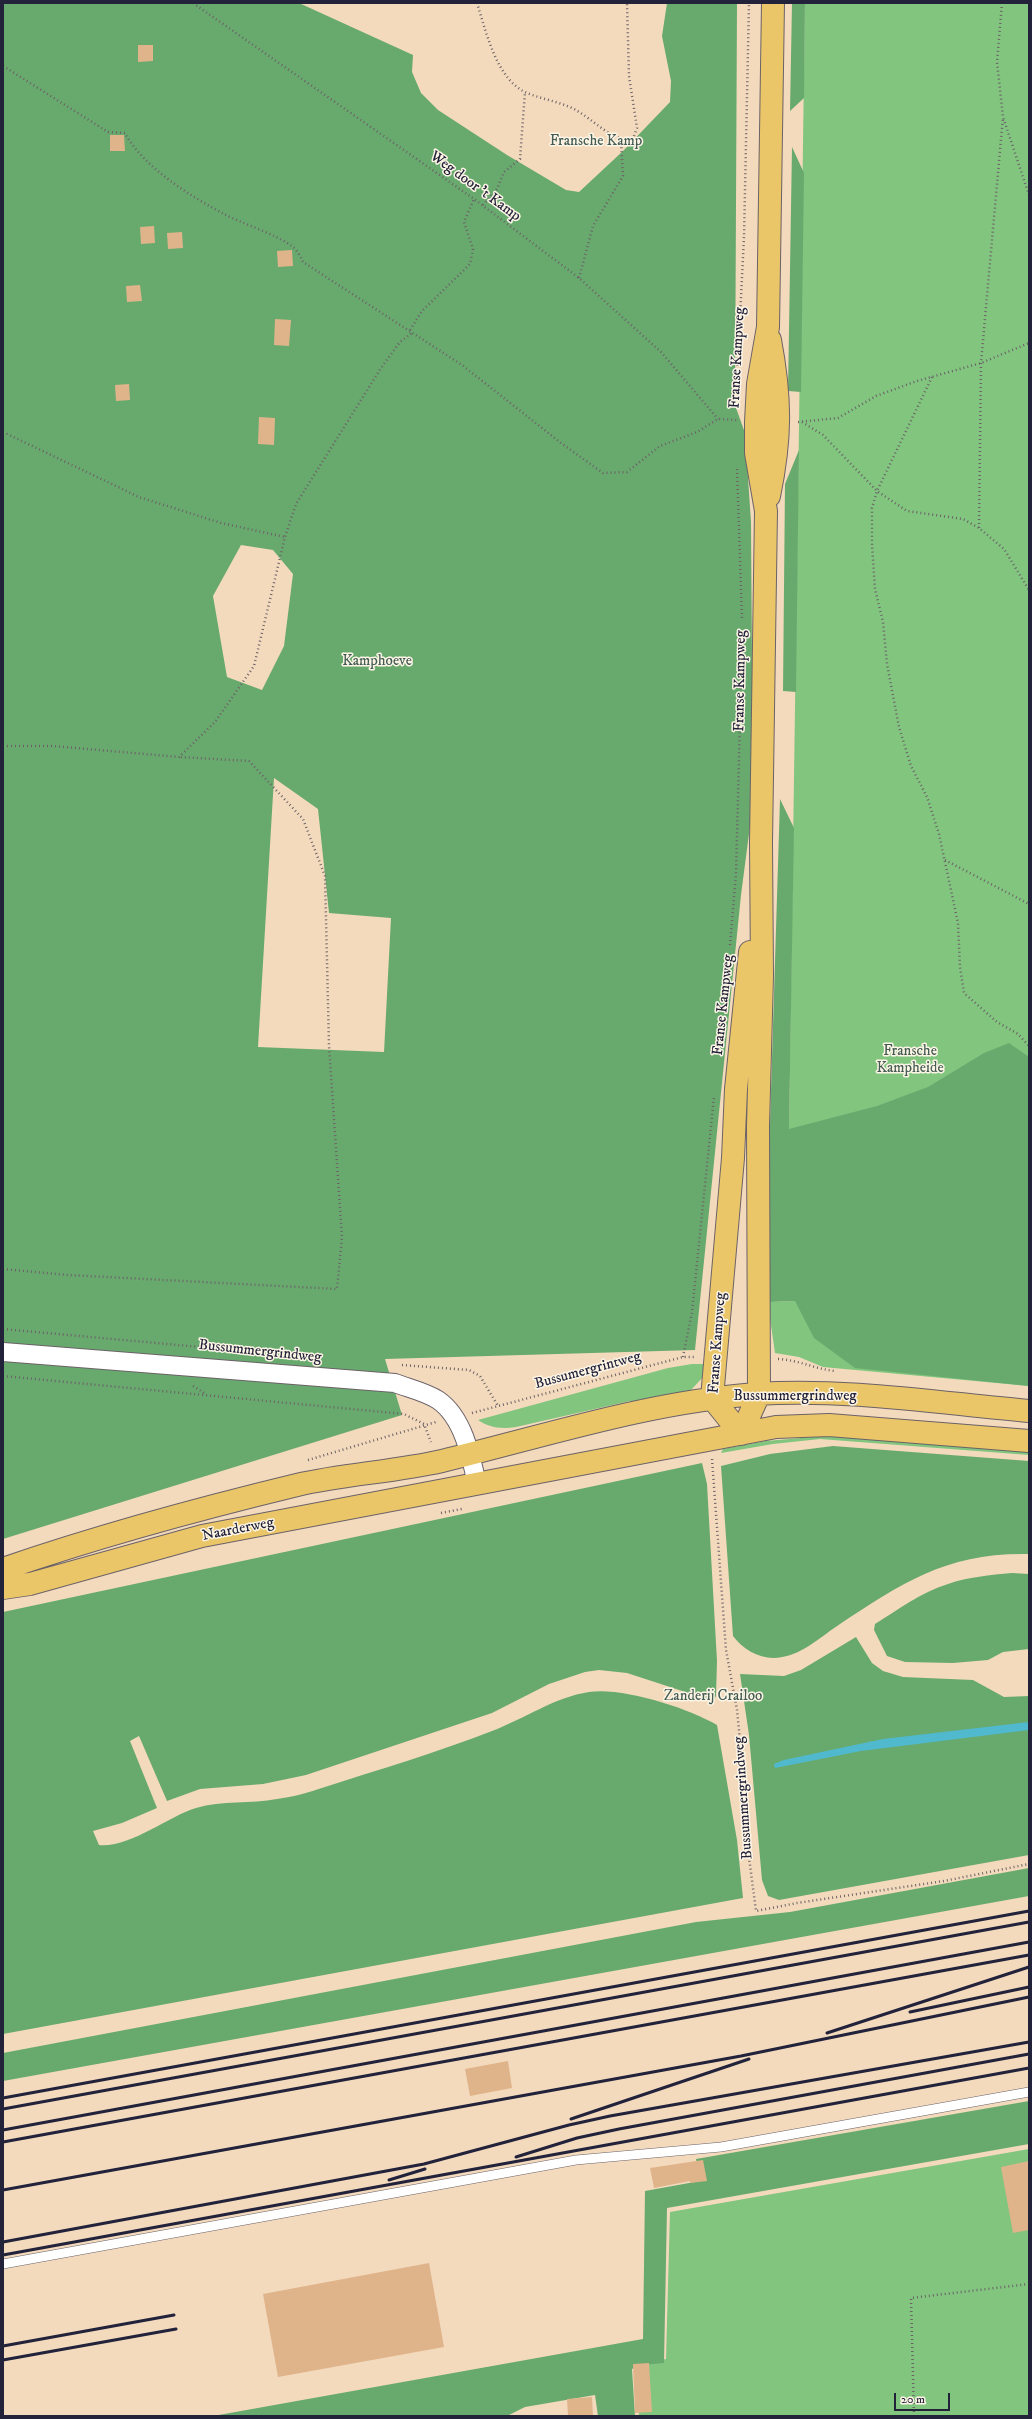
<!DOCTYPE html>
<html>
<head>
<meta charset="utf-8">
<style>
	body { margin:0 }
	#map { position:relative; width:1032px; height:2419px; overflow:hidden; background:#f3dabd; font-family:"IM FELL DW Pica",serif }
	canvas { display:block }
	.frame { position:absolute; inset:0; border:4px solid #22223b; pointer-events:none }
	.scale { position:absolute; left:894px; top:2393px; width:56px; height:18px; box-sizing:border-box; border:2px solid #22223b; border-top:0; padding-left:5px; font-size:12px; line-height:14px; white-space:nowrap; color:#22223b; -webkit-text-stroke:3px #fcf5e5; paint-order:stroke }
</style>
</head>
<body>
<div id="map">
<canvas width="1032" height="2419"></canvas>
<div class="frame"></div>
<div class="scale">20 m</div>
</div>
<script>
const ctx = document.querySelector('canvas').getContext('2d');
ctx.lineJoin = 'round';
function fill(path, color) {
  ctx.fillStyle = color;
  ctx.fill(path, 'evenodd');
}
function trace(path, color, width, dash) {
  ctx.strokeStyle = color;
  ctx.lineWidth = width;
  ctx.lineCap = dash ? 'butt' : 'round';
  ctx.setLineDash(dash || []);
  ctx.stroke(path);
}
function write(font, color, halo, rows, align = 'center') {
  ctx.font = font + ' "IM FELL DW Pica",serif';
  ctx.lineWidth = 3;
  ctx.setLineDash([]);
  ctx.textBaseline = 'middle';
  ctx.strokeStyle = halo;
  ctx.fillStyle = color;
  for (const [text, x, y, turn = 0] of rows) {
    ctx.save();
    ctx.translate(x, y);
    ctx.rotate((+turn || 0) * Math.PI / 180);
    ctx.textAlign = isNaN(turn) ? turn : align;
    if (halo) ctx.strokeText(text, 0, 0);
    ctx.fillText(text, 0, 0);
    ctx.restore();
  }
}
const green = new Path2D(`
	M 805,3 L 1029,3 L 1029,1386 L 823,1367 L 799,1357 L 775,1353 L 769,1311 L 770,1302 L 795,1301 L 789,1129 Z
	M 692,1364 L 707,1364 L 704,1376 L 691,1390 L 670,1400 L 630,1401 L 516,1427 C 501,1429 490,1428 478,1420 L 668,1368 Z
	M 825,1436 L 1029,1451 L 1029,1455 L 820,1439 L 773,1444 L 721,1453 L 723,1449 L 766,1441 Z
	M 1029,2149 L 1029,2416 L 639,2416 L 637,2365 L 666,2359 L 670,2212 Z`);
const forest = new Path2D(`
	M 3,3 L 299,3 L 413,55 L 412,72 L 421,93 L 438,110 L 507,155 L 566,190 L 579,192 L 623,151 L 670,102 L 671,81 L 662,36 L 667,3 L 737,3 L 735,405 L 745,433 L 751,522 L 753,803 L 741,895 L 695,1350 L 385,1359 L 402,1415 L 3,1539 ZM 241,545 L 273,550 L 293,574 L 284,646 L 262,690 L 227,677 L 213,596 ZM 274,778 L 318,809 L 329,913 L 391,918 L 384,1052 L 258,1047 Z
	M 792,3 L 805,3 L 804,98 L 790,111 Z
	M 792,147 L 804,173 L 801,392 L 788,391 Z
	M 799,450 L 796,692 L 783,691 L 785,484 Z
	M 780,799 L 794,828 L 789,1129 L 877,1106 L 928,1087 L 984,1053 L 1009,1043 L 1029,1057 L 1029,1386 L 855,1368 L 814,1338 L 795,1301 L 770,1302 L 770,1124 Z
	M 833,1446 L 1029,1461 L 1029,1554 C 949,1552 903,1582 840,1624 C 823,1635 803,1654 782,1657 C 763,1661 744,1651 733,1636 L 721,1466 L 770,1454 Z
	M 702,1463 L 707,1484 L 717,1661 L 716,1696 L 713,1701 L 627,1673 L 599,1670 L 585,1672 L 549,1684 L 492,1713 L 306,1775 L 263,1784 L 200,1789 L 167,1801 L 139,1736 L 130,1741 L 157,1808 L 122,1823 L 93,1831 L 99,1845 C 130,1848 167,1817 196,1808 C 222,1800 251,1804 277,1799 C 293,1797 310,1792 325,1787 C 381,1769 438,1752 492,1731 C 524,1719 555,1697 589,1692 C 623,1687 688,1708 717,1725 L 737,1840 L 743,1898 L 3,2034 L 3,1612 Z
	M 1012,1573 L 1029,1574 L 1029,1649 L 1003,1652 L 988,1660 L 953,1663 L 905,1662 L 887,1656 L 874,1630 L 875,1624 C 898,1610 921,1592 948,1584 C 968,1577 990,1575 1012,1573 Z
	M 856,1637 L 872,1663 L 883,1671 L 903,1677 L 973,1680 L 1004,1697 L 1029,1696 L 1029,1855 L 779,1900 L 768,1896 L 762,1880 L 749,1735 L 740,1674 L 784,1676 L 801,1670 Z
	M 1029,1868 L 1029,1896 L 3,2081 L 3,2053 L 696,1922 L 790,1912 Z
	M 1029,2101 L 1029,2144 L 667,2208 L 664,2363 L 642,2365 L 632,2369 L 635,2416 L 598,2416 L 595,2395 L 525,2407 L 507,2416 L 213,2416 L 643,2339 L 645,2191 L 700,2181 L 696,2159 Z`);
const water = new Path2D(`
	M 1029,1722 L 1029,1730 L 861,1751 L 775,1768 L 774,1764 L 784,1760 L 883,1739 Z`);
const building = new Path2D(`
	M 138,45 L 153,45 L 153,61 L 138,62 Z
	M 110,135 L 124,135 L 125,151 L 110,151 Z
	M 154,226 L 155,243 L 141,244 L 140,227 Z
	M 182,232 L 183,248 L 168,249 L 167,233 Z
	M 292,250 L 293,266 L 278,267 L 277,251 Z
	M 140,285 L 142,301 L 127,302 L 126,286 Z
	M 275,319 L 291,320 L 289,346 L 274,345 Z
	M 129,384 L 130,400 L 116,401 L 115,385 Z
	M 259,417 L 275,418 L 274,445 L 258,444 Z
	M 508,2061 L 512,2088 L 470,2096 L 465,2069 Z
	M 703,2160 L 707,2181 L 690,2183 L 690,2181 L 654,2188 L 650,2168 Z
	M 1029,2161 L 1029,2230 L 1013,2233 L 1001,2167 Z
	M 429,2263 L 444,2347 L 278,2377 L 263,2294 Z
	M 649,2363 L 652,2412 L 635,2413 L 633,2364 Z
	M 592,2397 L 593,2416 L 568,2416 L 567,2399 Z`);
const path = new Path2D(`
	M 193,3 L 474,199 L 579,278 L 661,352 L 718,419
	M 477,3 C 486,31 496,78 525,92 C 540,99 558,101 574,109 C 593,119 609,139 632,141 L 637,128 L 629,76 L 627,3
	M 1002,3 L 997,62 L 1003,117 L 1029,195
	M 3,66 L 108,132 L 125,133 C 143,167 190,196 224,214 C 243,224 278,235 293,247 C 297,250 301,257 303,262 L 462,365 L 561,443 L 603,473 L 627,472 L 660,446 L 697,432 L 718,419 L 737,420
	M 483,205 L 497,189 L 504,172 L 520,159 L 525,92
	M 579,278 L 593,226 L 623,176 L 621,140
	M 410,330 L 422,311 L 470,264 L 473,249 L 464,222 L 474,199
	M 932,377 L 877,491 L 872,508 L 872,545 L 875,589 L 883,622 L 887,664 L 899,727 L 911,766 L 927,797 L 939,834 L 958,923 L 960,967 L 964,993 L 997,1022 L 1018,1034 L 1029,1046
	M 737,378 L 744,237 L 749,3
	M 798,422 L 838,418 L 876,396 L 917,381 L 981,363 L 1029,343
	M 802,422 L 823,435 L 877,491 L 907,511 L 963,519 L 979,528 L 1004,549 L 1029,590
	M 3,432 L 139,497 L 221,523 L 285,537
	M 737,469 L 742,618
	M 979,528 L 981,363 L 1003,117
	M 3,746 L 53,746 L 179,757 L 215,722 L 254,666 L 285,537 L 296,504 L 381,368 L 400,342 L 412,333
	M 945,860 L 1029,904
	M 730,945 L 736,874 L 742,643
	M 3,1269 L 68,1275 L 337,1289 L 342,1237 L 329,1046 L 325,876 L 303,819 L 249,761 L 179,757
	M 3,1329 L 233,1350
	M 683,1357 L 692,1312 L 714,1097
	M 778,1359 C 799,1360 815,1369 835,1371
	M 402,1365 L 469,1370 L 480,1376 L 498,1406
	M 3,1376 L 404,1414 L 424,1424 L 431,1442
	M 193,1386 L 206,1394
	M 472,1413 L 683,1357 L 695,1357
	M 712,1459 L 726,1650 L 737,1710 L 741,1750 L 741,1796 L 756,1911 L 797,1903 L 944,1881 L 1029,1864
	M 308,1460 L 436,1422
	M 441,1513 L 462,1509
	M 914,2416 L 911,2298 L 1029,2284`);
const lane = new Path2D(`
	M 3,2264 L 576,2160 L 721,2147 L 1029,2092`);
const street = new Path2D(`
	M 3,1352 L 395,1383 C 408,1388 426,1392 438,1400 C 463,1417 471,1456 477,1484`);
const primary = new Path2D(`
	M 769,496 C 781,438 781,399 770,340
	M 741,1434 L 759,1394 L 758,1126 L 762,976 L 761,842 L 766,511 L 756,453 L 756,422 L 758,384 L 768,327 L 773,3
	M 741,1434 L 712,1398 L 733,1158 L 736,1089 L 750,952
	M 3,1569 C 99,1536 198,1509 297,1485 C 344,1474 394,1472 442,1461 C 545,1436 649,1402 756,1394 C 846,1388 939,1403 1029,1411
	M 3,1588 L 30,1584 L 202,1536 L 776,1427 L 829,1425 L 1029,1441`);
const rail = new Path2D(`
	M 910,2012 L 1029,1987
	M 827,2033 L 1029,1967
	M 3,2098 L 1029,1911
	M 3,2109 L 1029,1922
	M 571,2119 L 749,2059
	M 3,2130 L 1029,1942
	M 3,2142 L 1029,1955
	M 516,2157 L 577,2138 L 619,2129 L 1029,2054
	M 389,2180 L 425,2169
	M 3,2190 L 741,2056 L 1029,1997
	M 3,2242 L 424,2164 L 569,2125 L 610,2116 L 1029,2042
	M 3,2255 L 1029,2068
	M 3,2346 L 174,2315
	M 3,2360 L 176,2329`);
const parkNames = [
	["Fransche Kamp",596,142],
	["Kamphoeve",377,662],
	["Fransche",910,1052],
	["Kampheide",910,1069],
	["Zanderij Crailoo",713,1697]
];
const streetNames = [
	["Weg door 't Kamp",475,187,36],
	["Franse Kampweg",738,358,-87],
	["Franse Kampweg",741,681,-89],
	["Franse Kampweg",724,1005,-84],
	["Franse Kampweg",718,1343,-86],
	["Bussummergrindweg",260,1352,6],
	["Bussumergrintweg",588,1371,-15],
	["Bussummergrindweg",795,1397],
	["Naarderweg",238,1530,-11],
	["Bussummergrindweg",744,1798,-94]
];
fill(green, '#81c57f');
fill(forest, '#68aa6e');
fill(water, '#50b9ce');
fill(building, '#e0b48b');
trace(lane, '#6b6268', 10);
trace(street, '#6b6268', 20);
trace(primary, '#6b6268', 24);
trace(path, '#6b6268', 2.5, [1, 3]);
trace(lane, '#fff', 9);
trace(street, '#fff', 18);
trace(primary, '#eac669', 22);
trace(rail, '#22223b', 3);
write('15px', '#435b53', '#fcf5e5', parkNames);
write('15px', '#22223b', '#fcf5e5', streetNames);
</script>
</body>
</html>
